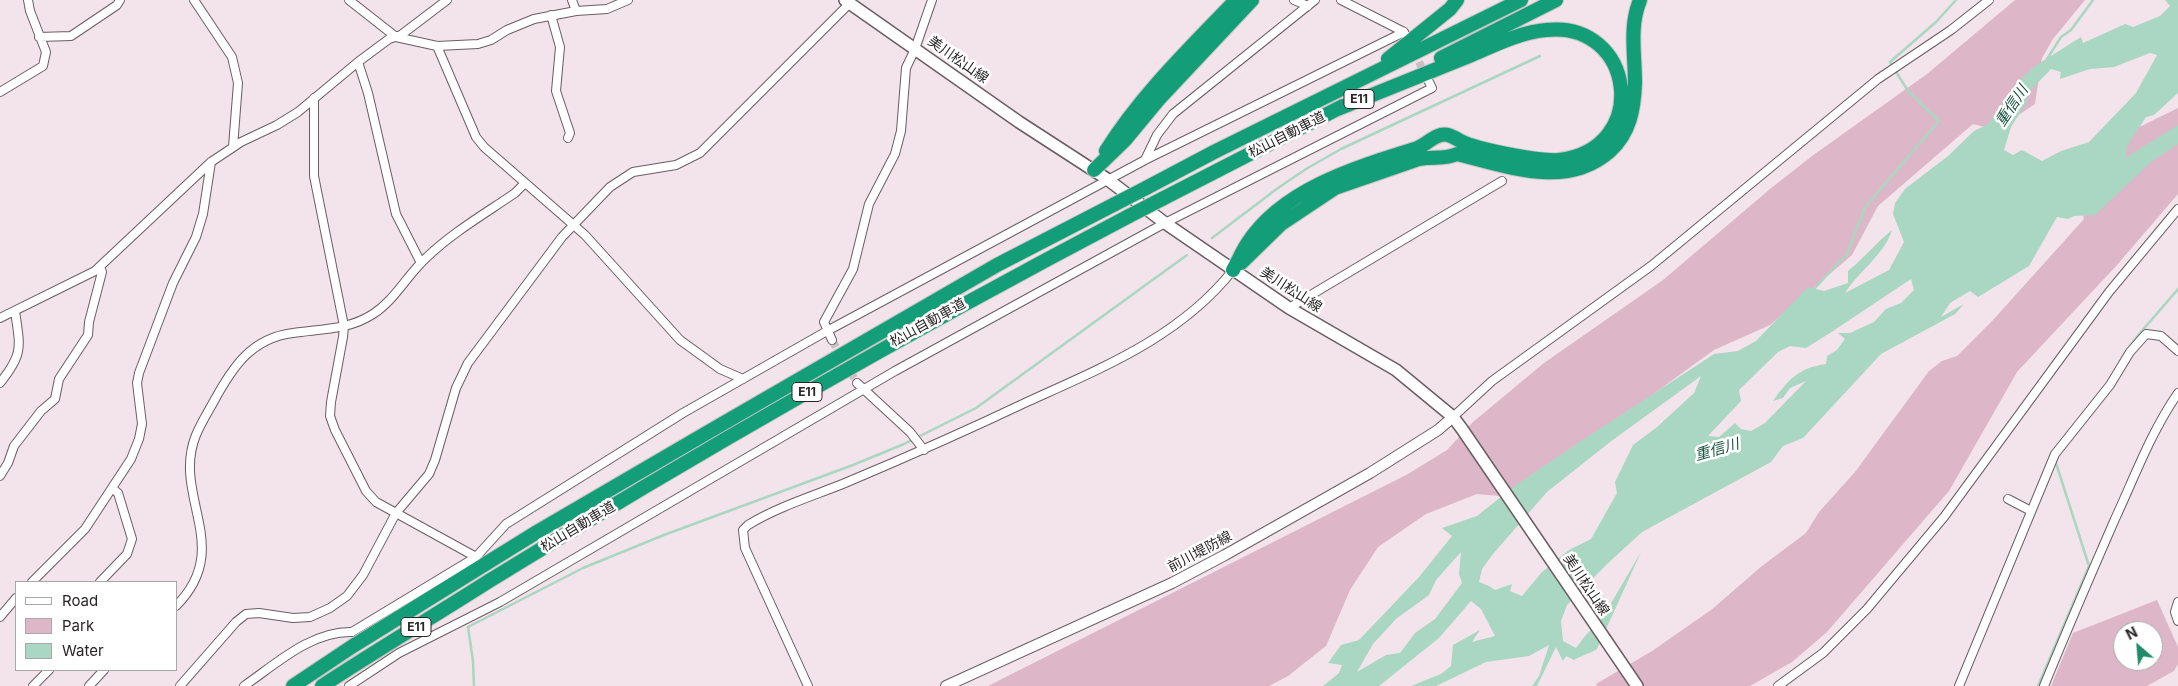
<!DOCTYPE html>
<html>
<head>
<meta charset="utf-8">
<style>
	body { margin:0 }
	#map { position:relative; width:2178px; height:686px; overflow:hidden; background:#f2e4ea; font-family:Inter,sans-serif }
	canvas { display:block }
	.legend { position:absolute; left:15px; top:581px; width:162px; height:90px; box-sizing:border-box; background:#fff; border:1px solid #a9a8a8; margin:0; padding:6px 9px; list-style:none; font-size:15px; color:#292526 }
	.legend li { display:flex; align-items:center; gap:10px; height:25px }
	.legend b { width:25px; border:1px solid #a9a8a8 }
	.north { position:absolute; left:2113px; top:621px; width:50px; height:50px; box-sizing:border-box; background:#fff; border:1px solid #a9a8a8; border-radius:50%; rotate:333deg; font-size:14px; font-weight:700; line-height:20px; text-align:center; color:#292526 }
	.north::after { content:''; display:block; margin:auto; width:18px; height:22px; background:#208c6a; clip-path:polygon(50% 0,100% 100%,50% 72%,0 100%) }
</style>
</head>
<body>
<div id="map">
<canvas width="2178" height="686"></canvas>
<ul class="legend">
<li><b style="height:6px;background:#fff"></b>Road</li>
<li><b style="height:14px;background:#ddb7c7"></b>Park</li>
<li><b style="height:14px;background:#a9d7c3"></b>Water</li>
</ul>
<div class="north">N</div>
</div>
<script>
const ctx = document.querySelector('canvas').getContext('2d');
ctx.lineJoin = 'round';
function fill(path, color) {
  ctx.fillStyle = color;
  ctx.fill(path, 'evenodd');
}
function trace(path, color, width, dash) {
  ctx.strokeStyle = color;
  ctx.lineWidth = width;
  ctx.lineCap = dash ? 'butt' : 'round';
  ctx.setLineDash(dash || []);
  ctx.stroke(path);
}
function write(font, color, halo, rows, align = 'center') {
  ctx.font = font + ' Inter,"Noto Sans JP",sans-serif';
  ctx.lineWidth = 5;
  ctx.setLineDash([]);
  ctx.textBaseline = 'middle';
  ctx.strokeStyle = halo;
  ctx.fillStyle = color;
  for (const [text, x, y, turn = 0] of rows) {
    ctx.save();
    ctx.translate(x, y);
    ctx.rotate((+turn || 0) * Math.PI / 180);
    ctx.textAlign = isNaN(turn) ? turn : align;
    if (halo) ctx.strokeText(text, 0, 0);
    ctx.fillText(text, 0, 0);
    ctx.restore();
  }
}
const green = new Path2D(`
	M 2015,0 L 2085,0 L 2053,39 L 2042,58 L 2035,104 L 1996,130 L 1973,124 L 1878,206 L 1852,255 L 1770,325 L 1714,350 L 1689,368 L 1622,417 L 1524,498 L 1477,494 L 1426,514 L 1378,547 L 1350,590 L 1326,646 L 1288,676 L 1269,686 L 988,686 L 1408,474 L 1447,450 L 1473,422 L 1544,363 L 1663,280 L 1770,189 L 1812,156 L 1927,74 Z
	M 2178,108 L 2178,194 L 2117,265 L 2017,372 L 1949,491 L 1827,632 L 1792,662 L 1750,686 L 1597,686 L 1596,684 L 1652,651 L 1711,610 L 1762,566 L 1806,533 L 1819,512 L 1855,472 L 1929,371 L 1942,361 L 1957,356 L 1993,320 L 2084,219 L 2080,200 L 2113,140 Z
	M 2157,600 L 2178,647 L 2178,664 L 2174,671 L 2147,686 L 2051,686 L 2073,633 ZM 2123,631 L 2153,631 L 2153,661 L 2123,661 Z`);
const water = new Path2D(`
	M 2165,0 L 2178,0 L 2178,93 L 2154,115 L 2146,117 L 2128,145 L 2125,158 L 2178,125 L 2178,144 L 2151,162 L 2095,215 L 2074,216 L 2068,219 L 2057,217 L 2029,266 L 1978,297 L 1970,291 L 1950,303 L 1941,317 L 1964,304 L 1955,314 L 1881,354 L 1803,438 L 1783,446 L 1771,462 L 1642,532 L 1606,565 L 1567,605 L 1561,621 L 1563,641 L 1576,648 L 1585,636 L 1603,617 L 1641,552 L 1597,649 C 1589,654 1582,655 1574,660 L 1566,656 L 1563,661 L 1556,647 L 1537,686 L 1532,686 L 1539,676 L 1549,645 L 1529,656 L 1486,662 L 1436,686 L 1411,686 L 1441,674 L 1451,666 L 1453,645 L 1480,630 L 1472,642 L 1495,636 L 1481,609 L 1471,601 L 1439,638 L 1379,686 L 1323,686 L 1339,673 L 1342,665 L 1328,663 L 1341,645 L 1359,640 L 1419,577 L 1452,536 L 1442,528 L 1477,516 L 1516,485 L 1578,443 L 1714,354 L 1738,351 L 1756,341 L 1808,287 L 1824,291 L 1848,283 L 1848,271 C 1864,258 1876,243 1892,230 C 1884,255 1860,270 1845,293 L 1889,270 L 1904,242 L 1893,214 L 1895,203 L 1905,189 L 1948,156 L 1974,131 L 1988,124 L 2018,82 L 2035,66 L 2081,37 L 2083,43 L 2125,24 L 2133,27 L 2160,16 L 2170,6 ZM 2150,53 L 2157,55 L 2136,93 L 2089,142 L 2061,151 L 2042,161 L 2022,150 L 2013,155 L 2004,150 L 2011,127 L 2027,102 L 2027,94 L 2051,69 L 2061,72 L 2060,79 L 2090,69 L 2114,67 ZM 1911,279 L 1914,290 L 1901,303 L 1886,309 L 1874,322 L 1850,333 L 1838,333 L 1845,339 L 1837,350 L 1827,356 L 1826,364 C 1798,368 1788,380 1773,401 L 1783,398 L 1790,388 L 1806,381 L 1765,423 L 1751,431 L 1741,429 L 1735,423 L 1719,437 L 1708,436 L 1741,401 L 1739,390 L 1778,352 L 1790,346 L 1806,348 L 1833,331 ZM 1701,376 L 1694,393 L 1657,427 L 1633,445 L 1615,482 L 1617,493 L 1591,539 L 1569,550 L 1542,572 L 1522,596 L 1510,591 L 1512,584 L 1495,590 L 1489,586 L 1479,582 L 1482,569 L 1493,554 L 1547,492 L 1610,442 ZM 1461,552 L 1459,574 L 1462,583 L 1435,619 L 1415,633 L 1400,653 L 1386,655 L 1357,672 L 1373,644 L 1396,619 L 1429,595 L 1436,580 Z`);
const stream = new Path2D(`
	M 2047,59 L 2061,37 L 2071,30 L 2093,0
	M 1212,238 L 1278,188 L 1306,169 L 1341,149 L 1540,56
	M 1813,290 L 1847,254 L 1865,207 L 1939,121 L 1908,91 L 1890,62 L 1936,22 L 1956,0
	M 2122,358 L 2135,339 L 2178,289
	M 474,686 L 473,661 L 468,627 L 583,568 L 664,535 L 853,465 L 904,444 L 976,408 L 1187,255
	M 2038,686 L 2089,566 L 2055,460`);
const minorTunnel = new Path2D(`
	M 1414,51 L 1426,77
	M 832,340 L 857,383`);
const minor = new Path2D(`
	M 194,0 L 232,57 L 238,83 L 233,147
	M 349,0 L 396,37 L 437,46 L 478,44 L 491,40 L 507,30 L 534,19 L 576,11 L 607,9 L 628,0
	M 572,0 L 576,11
	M 1294,0 L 1308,6
	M 1341,0 L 1404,32 L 1405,34
	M 551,15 L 560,47 L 556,91 L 570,133 L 568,138
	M 39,37 L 71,36 L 117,5 L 120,0
	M 437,46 L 476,137 L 484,147 L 585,235 L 680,340 L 720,369 L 743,379
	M 358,62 L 368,93 L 396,214 L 421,263
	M 0,92 L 43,66 L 46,52 L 30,11 L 28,0
	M 314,98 L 314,176 L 344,326 L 343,337 L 331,402 L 330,416 L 335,430 L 366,491 L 376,502 L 476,557
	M 1145,160 L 1157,135 L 1173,114 L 1315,0
	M 1289,308 L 1502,181
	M 0,318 L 95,271 L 211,162 L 241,142 L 277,125 L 298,112 L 358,62 L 389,39 L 401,35 L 447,0
	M 832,340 L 824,322 L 853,269 L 869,204 L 895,154 L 901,131 L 906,68 L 915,49 L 932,0
	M 0,383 C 24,353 20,347 15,311
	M 857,383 L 910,432 L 924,450
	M 1453,417 L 1492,381 L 1651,266 L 1878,79 L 1951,30 L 1989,0
	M 0,476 L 8,463 L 14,446 L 41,411 L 55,399 L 59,379 L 88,335 L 89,322 L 102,272 L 100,267
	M 2008,499 L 2031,511
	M 32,582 L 85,529 L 131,459 L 139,439 L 142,424 L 137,383 L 139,373 L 173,283 L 196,237 L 203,214 L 211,162
	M 100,582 L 127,554 L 132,539 L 118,493 L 112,488
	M 2178,602 L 2175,612 L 2178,621
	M 176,606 C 235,547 171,496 196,435 C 201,423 208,412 214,401 C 232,368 251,338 293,333 C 320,329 349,330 373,314 C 395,300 407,275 427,257 C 453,232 486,213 515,193 L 525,183
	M 0,617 L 16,598
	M 33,686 L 49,670
	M 89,686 L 104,670
	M 180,686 L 236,622 L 246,614 L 259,613 L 293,618 L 310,617 L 330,608 L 347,596 L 363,575 L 396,513 L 429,474 L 435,460 L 456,388 L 468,363 L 562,237 L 610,187 L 633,172 L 676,165 L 700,153 L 850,3
	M 244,686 C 276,664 311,631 352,632 L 476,557 L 506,524 L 683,413 L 827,331 L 1145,160 L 1404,32
	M 349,686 L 399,653 L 500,602 L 895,371 L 1165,223 L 1432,88 L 1427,78
	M 808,686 L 745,548 L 743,530 L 748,525 C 777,507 813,496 845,483 C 907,457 968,430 1029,401 C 1104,367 1181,336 1233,270
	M 1778,686 L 1823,653 L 1867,609 L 1944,517 L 2109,292 L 2178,209
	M 1959,686 L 2055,454 L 2110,385 L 2130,352 L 2146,334 L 2161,336 L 2178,351
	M 2044,686 C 2067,630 2091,574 2115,519 C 2135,476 2151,432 2178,393`);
const tertiary = new Path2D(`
	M 946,686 L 1172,583 L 1225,555 L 1370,473 L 1438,430 L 1453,417`);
const secondary = new Path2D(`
	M 845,0 L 1019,122 L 1107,179 L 1165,223 L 1289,308 L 1396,370 L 1453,417 L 1462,429 L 1637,686`);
const motorway = new Path2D(`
	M 1441,58 L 1556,0
	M 1388,59 L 1450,9 L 1457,0
	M 1106,151 C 1141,95 1190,48 1236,0
	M 1094,170 L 1125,140 L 1159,99 L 1252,0
	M 1146,188 L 1214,152 L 1521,0
	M 1162,199 L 1343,106
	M 1241,263 L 1281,224 L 1335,188 L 1419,159 C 1432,156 1444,160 1457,154 C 1507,166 1566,190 1610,151 C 1630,133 1634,109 1635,83 C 1635,54 1629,27 1640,0
	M 1233,270 C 1238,261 1242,252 1247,244 C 1282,189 1357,167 1415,149 C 1427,145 1436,132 1448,135 C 1455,137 1462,143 1470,145 C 1488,151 1541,162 1559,160 C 1652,149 1635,20 1546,30 C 1520,32 1493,46 1469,56 C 1424,74 1380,92 1335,110
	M 293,686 L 353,646 L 537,532 L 710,431 L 997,265 L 1115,204
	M 322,686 C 377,650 434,616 489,581 C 698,452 912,330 1129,216`);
const motorwayBridge = new Path2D(`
	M 1115,204 L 1146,188
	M 1129,216 L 1162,199`);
const shields = [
	[1359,99,30],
	[807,392,30],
	[416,627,30]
];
const shieldNames = [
	["E11",1359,99],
	["E11",807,392],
	["E11",416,627]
];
const streetNames = [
	["美川松山線",958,60,35],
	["松山自動車道",1287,135,-27],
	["美川松山線",1291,290,33],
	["松山自動車道",928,323,-29],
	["松山自動車道",578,527,-31],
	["前川堤防線",1200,552,-28],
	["美川松山線",1586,585,56]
];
const waterNames = [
	["重信川",2012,106,-56],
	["重信川",1717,450,-16]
];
fill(green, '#ddb7c7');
fill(water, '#a9d7c3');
trace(stream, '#a9d7c3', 2.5);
trace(minorTunnel, '#cabec3', 8, [8, 4]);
trace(minor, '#6a5e63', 10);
trace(tertiary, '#6a5e63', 12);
trace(secondary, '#6a5e63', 14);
trace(motorway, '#c7c6c7', 16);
trace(minor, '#fff', 8);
trace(tertiary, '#fff', 10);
trace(secondary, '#fff', 11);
trace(motorway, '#139e77', 14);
trace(motorwayBridge, '#c7c6c7', 16, []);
trace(motorwayBridge, '#139e77', 14);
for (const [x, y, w] of shields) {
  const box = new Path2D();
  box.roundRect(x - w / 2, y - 9.5, w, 19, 4);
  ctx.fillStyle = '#fff';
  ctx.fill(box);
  trace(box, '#292526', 1);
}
write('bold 12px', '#292526', null, shieldNames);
write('14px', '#292526', '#fff', streetNames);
write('italic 15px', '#1a5340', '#fff', waterNames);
</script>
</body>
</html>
